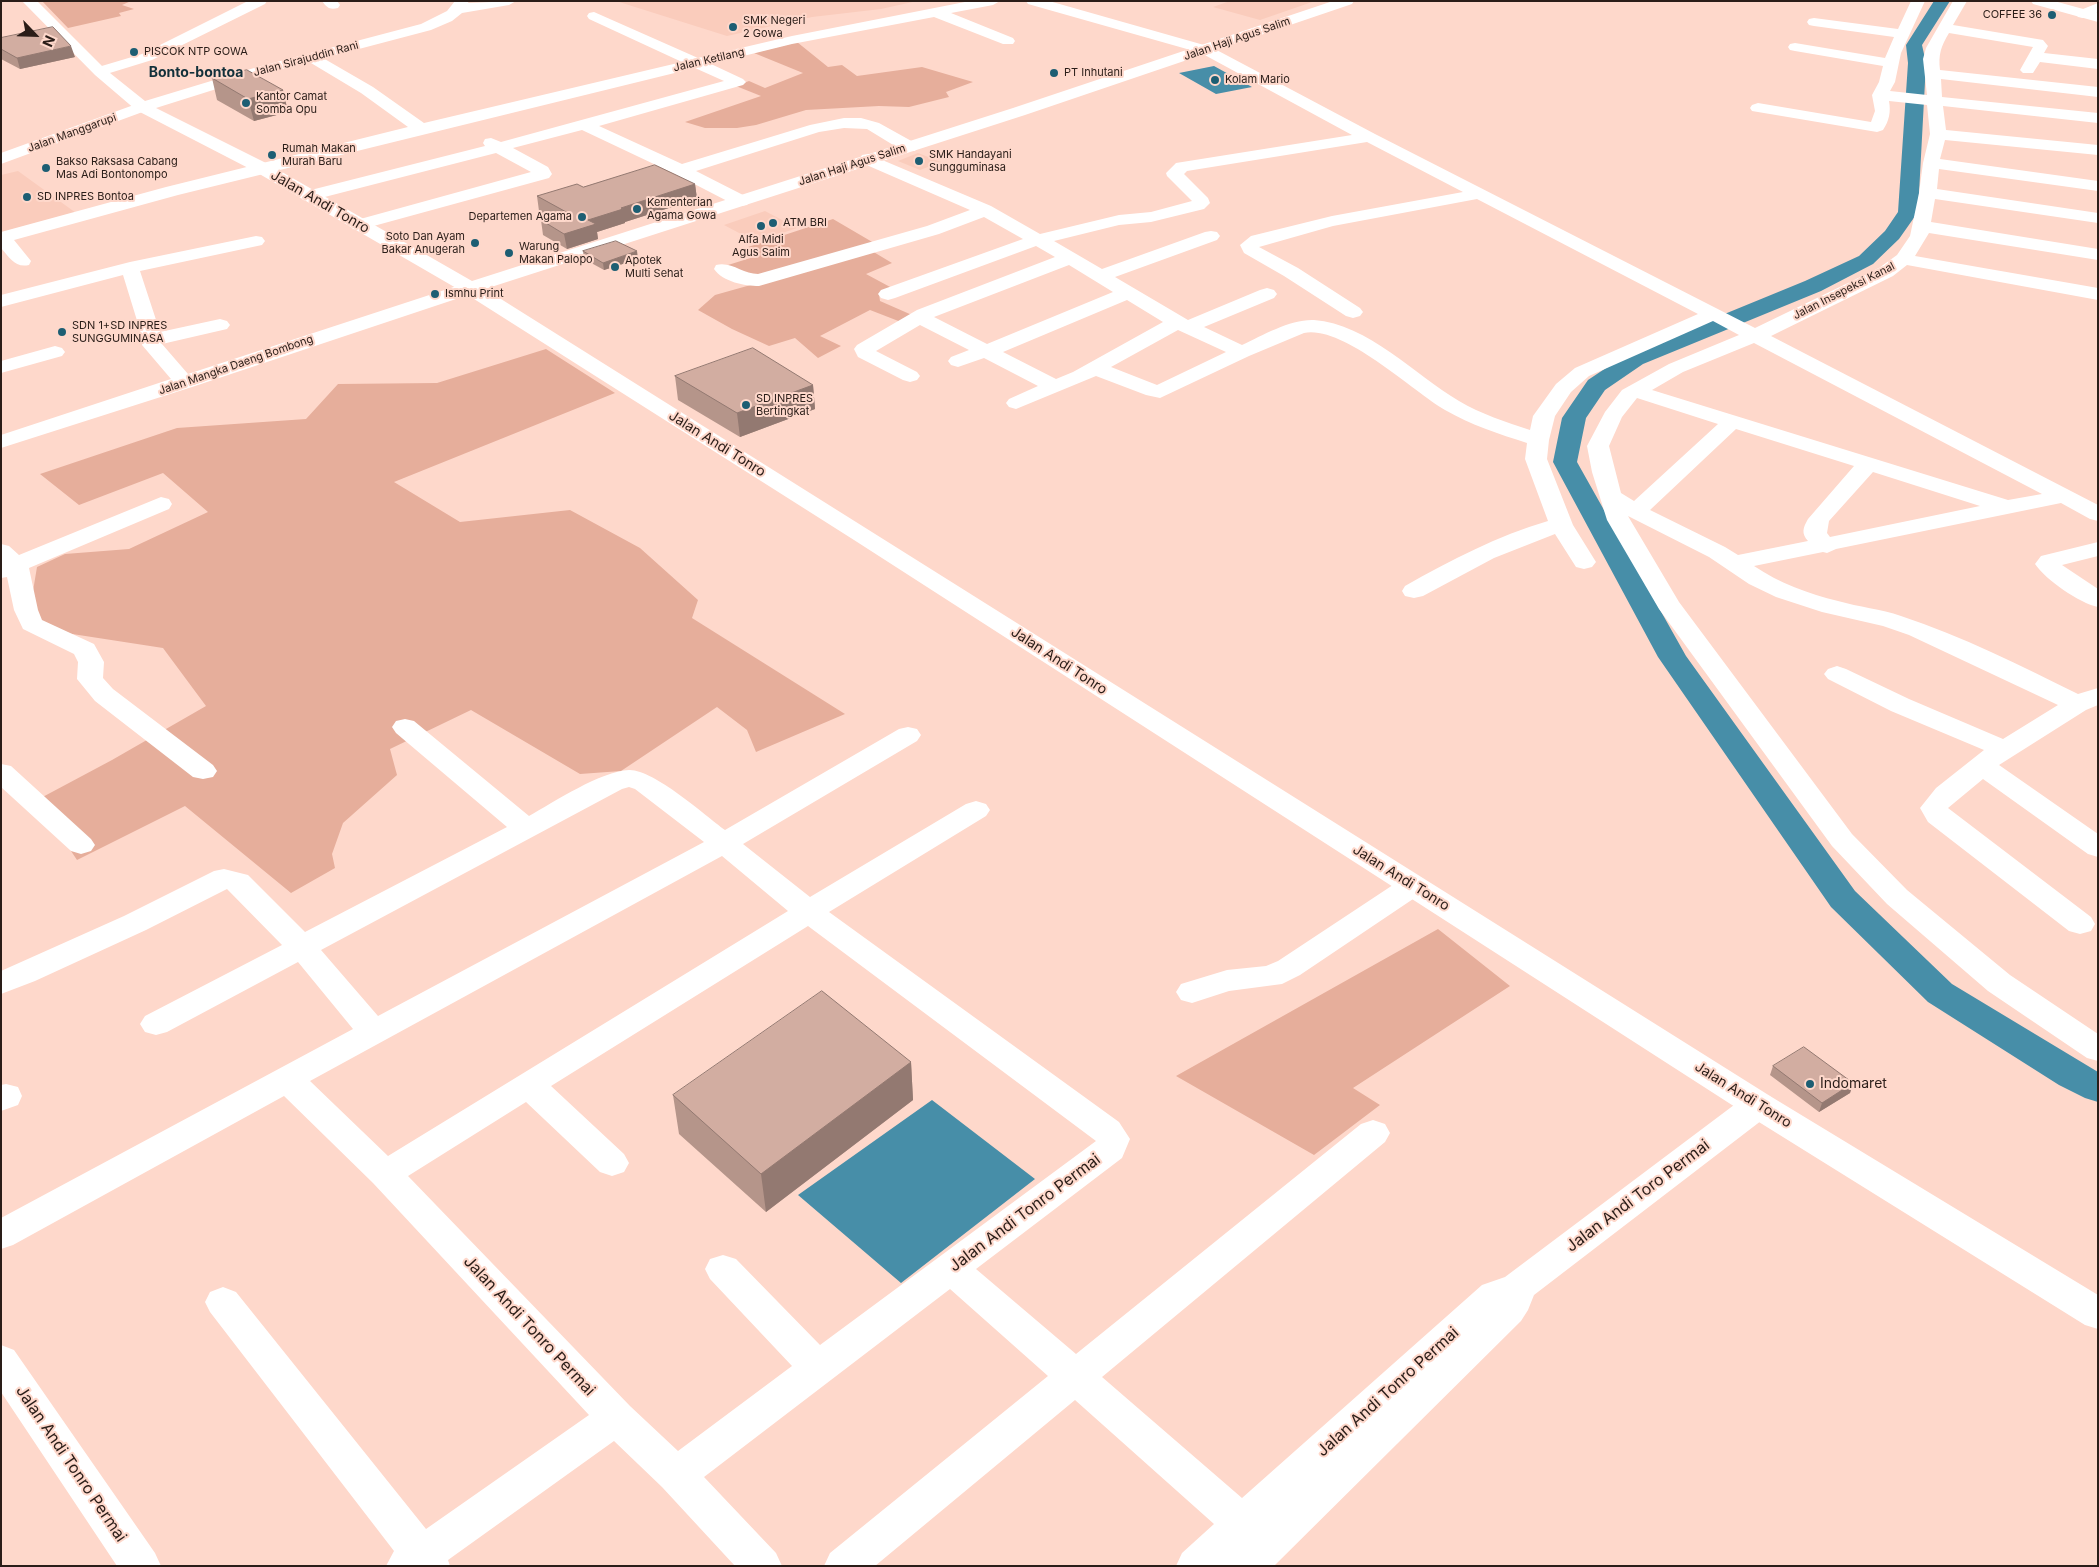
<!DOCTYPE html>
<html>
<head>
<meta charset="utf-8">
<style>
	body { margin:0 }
	#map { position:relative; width:2099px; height:1567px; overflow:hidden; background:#fed8cb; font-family:Inter,sans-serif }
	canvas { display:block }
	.frame { position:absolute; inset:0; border:2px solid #2a1d18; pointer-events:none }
	.north { position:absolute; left:10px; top:10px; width:50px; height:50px; -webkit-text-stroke:4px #fed8cb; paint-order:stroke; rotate:114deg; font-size:14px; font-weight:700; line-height:20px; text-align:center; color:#2a1d18 }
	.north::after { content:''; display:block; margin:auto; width:18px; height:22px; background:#2a1d18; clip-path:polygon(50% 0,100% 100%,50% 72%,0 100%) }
</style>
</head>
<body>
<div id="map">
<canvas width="2099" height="1567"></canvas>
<div class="frame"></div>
<div class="north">N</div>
</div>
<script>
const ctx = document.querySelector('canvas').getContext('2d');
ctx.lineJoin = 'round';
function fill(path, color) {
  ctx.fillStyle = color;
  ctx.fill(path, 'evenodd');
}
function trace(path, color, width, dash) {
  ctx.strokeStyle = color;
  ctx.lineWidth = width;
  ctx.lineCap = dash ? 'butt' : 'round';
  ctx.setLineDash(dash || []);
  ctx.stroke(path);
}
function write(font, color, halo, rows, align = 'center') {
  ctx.font = font + ' Inter,sans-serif';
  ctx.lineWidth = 4;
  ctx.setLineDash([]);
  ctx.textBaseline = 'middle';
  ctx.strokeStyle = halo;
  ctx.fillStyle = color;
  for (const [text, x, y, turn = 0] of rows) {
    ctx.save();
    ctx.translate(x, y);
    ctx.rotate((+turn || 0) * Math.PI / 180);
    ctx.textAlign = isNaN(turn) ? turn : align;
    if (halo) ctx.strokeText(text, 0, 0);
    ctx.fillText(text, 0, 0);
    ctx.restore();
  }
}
const built = new Path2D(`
	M 616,1 L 917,1 L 881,9 L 812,17 L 727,36 Z
	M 1230,1 L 1315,1 L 1260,20 L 1213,7 Z
	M 918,153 L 941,162 L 920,170 L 898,161 Z
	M 18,171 L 83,218 L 1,239 L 1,175 Z
	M 765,211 L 797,228 L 756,242 L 724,225 Z`);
const green = new Path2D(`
	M 42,1 L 131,1 L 122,5 L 134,9 L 119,13 L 121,16 L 68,28 Z
	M 797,42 L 828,67 L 842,65 L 857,76 L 922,67 L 973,82 L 946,92 L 949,97 L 909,107 L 879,106 L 806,110 L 756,125 L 737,128 L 705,128 L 685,122 L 761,96 L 736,86 L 749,81 L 765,88 L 803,73 L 754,53 Z
	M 833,219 L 874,243 L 754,278 L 728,265 L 760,255 L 748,247 Z
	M 872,251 L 892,263 L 866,274 L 892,288 L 879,294 L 880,301 L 912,315 L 901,322 L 870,310 L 820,336 L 841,346 L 818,358 L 795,338 L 769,346 L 732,329 L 698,310 L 715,295 Z
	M 546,349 L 615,393 L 394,482 L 460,522 L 570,510 L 640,548 L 698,600 L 692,618 L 845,714 L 756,752 L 747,730 L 717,707 L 621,771 L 580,774 L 471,710 L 390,749 L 397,775 L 343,823 L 332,854 L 335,868 L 291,893 L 185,806 L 77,860 L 37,800 L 112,760 L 206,706 L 163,648 L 27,627 L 37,567 L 65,554 L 129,549 L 208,512 L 163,473 L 79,505 L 40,474 L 177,428 L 306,419 L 338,384 L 437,383 Z
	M 1438,929 L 1510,986 L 1353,1088 L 1380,1105 L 1314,1155 L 1176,1076 Z`);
const water = new Path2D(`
	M 1214,66 L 1252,87 L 1216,94 L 1179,73 Z
	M 932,1100 L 1035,1179 L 901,1283 L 798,1195 Z`);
const canal = new Path2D(`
	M 1934,1 L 1950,1 L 1922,45 L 1926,63 L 1918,212 L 1899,239 L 1873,264 L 1821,291 L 1643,364 L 1605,390 L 1586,418 L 1577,462 L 1686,656 L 1855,891 L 1952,984 L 2098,1072 L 2098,1102 L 2085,1098 L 2059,1085 L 1928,1002 L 1831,907 L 1658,657 L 1553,462 L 1562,418 L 1588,380 L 1627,354 L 1805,281 L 1859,256 L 1885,231 L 1898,212 L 1908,63 L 1906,45 Z`);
const minor = new Path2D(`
	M 248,1 L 267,1 L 265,4 L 152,60 L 100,76 L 95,74 L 92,71 L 95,68 L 142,54 Z
	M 322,1 L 337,1 L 340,5 L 338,8 C 330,10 327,8 322,1 Z
	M 970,1 L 1000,1 L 993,5 L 951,13 L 1013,38 L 1015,41 L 1013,44 L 1003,44 L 934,17 L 792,44 L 711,64 L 743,79 L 746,82 L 743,85 L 599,126 L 682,164 L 810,125 L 844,118 L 861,118 L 879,123 L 915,143 L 917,147 L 915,151 L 903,151 L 867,129 L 844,128 L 819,132 L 696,171 L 747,197 L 750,201 L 747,205 L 741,206 L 735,205 L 675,174 L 582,130 L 513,148 L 548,167 L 552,174 L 549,178 L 359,230 L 353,229 L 350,225 L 353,221 L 531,172 L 496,153 L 309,201 L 303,200 L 300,196 L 303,192 L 485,146 L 483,143 L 485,139 L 491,138 L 501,142 L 724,81 L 695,68 L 178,195 L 14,240 L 31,261 L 29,265 C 15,268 10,258 1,248 L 1,232 L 166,187 L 408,127 L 361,93 L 306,60 L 303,57 L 306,54 L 316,54 L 373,87 L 424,123 L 682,62 L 589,19 L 587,16 L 589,13 L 594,12 L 698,58 L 792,36 Z
	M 1026,1 L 1049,1 L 1211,47 L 1375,134 L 1755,328 L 1879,268 L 1897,255 L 1910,236 L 1919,193 L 1923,163 L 1930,134 L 1927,105 L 1889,101 C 1891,112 1889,121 1883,130 L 1877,132 L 1752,111 L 1750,108 L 1752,105 L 1758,103 L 1871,122 L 1875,111 L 1872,95 L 1879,82 L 1883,66 L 1795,51 L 1790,50 L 1788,47 L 1790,44 L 1795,43 L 1885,58 L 1894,37 L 1814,26 L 1809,25 L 1807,22 L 1809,19 L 1814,18 L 1898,29 L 1911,1 L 1925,1 L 1901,53 L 1895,82 L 1890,91 L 1927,95 L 1923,59 L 1926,48 L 1953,1 L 1967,1 L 1953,25 L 2043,40 L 2048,46 L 2044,53 L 2098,59 L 2098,69 L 2040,62 L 2033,73 L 2023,73 L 2020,70 L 2033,47 L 1949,33 C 1941,46 1938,55 1940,70 L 2098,87 L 2098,97 L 1941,79 L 1942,97 L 2098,113 L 2098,123 L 1943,106 L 1946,130 L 2098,145 L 2098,155 L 1945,140 L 1940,159 L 2098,181 L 2098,191 L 1939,169 L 1937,189 L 2098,213 L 2098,223 L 1935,199 L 1931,222 L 2098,249 L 2098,260 L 1929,233 L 1915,256 L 2098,288 L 2098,300 L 1907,265 L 1893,276 L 1771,336 L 2098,505 L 2098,521 L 2090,519 L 2061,503 L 1836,549 L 1827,553 L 1823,552 L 1754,566 C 1779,583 1809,594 1838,601 C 1859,607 1881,609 1901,616 C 1962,636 2021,666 2078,694 L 2098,688 L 2098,705 L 2086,710 L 1999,765 L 2098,834 L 2098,857 L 2088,854 L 1983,779 L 1948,808 L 2091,917 L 2095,924 L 2091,931 L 2080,934 L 2069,931 L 1928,822 L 1920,808 L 1936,788 L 1984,750 L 1891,711 L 1828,679 L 1824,674 L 1828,669 L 1837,666 L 1846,669 L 1909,699 L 2003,739 L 2058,705 L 1909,635 L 1883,626 L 1822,612 L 1776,597 L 1749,584 L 1709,557 L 1628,516 L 1679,602 L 1852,834 L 1907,890 L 2010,975 L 2098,1034 L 2098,1061 L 2087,1058 L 1988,991 L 1887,904 L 1832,846 L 1659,609 L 1607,520 L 1592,472 L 1587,446 L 1605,412 L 1622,390 L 1669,364 L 1739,335 L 1713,321 L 1589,376 L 1571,392 L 1555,416 L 1549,440 L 1547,459 L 1573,525 L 1596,562 L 1592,567 L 1584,569 L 1576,567 L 1555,534 L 1494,558 L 1423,596 L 1414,598 L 1405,596 L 1402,591 L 1405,586 C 1451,560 1497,536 1548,521 L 1525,459 L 1527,443 C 1499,434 1471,425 1445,410 C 1411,390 1343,325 1304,333 L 1249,356 L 1160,398 L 1146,395 L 1096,376 L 1016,409 L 1009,407 L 1006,403 L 1009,399 L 1038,386 L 984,358 L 958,367 L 951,365 L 948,361 L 951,357 L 969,350 L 920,325 L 876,351 L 917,372 L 920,376 L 917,380 L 910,382 L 903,380 L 858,357 L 854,349 L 857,345 L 917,310 L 1055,257 L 1036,246 L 895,298 L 888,300 L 881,298 L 878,294 L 881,290 L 1023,239 L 984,217 L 939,234 L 759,286 C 745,286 723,282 714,269 L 716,265 C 731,261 743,274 758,274 L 927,226 L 970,210 L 862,163 L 860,159 L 862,155 L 868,154 L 991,206 L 1040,234 L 1119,215 L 1151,212 L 1192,201 L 1167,176 L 1166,173 L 1176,163 L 1352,135 L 1201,53 L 1028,4 ZM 1367,142 L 1463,192 L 1332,216 L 1251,236 L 1240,245 L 1244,253 L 1284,276 L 1346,316 L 1353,318 L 1360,316 L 1363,312 L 1360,308 L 1298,268 L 1259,247 L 1333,226 L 1477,199 L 1698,314 L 1575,368 L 1556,384 L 1533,416 L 1530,430 C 1506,422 1481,414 1459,401 C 1415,375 1368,324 1314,320 C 1291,319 1263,335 1242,345 L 1204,327 L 1274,298 L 1277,294 L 1274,290 L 1267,288 L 1260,290 L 1188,320 L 1115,277 L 1217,240 L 1220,236 L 1217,232 L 1211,231 L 1205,232 L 1102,269 L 1054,241 L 1119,225 L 1151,222 L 1204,209 L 1210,203 L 1208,198 L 1184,174 L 1187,171 ZM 1069,265 L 1113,292 L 987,344 L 934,317 ZM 1127,300 L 1163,322 L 1073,372 L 1056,379 L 1003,352 ZM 1178,330 L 1226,352 L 1157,385 L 1111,367 ZM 1754,343 L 2042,494 L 2008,500 L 1652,390 L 1683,372 ZM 1637,398 L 1718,424 L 1634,501 L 1621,493 L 1609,446 L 1622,417 ZM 1736,429 L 1854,466 L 1808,519 C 1803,528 1801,533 1808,541 L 1738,555 L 1725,547 L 1650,510 ZM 1873,472 L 1980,506 L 1830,537 L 1827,533 L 1829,521 Z
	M 2098,3 L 2098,12 L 2083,18 L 2078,17 L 2076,14 L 2078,11 Z
	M 142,102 L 148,104 L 150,107 L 148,110 L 1,164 L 1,153 Z
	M 256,236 L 262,237 L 265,241 L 262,245 L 140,271 L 160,332 L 220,319 L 227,321 L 230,325 L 227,329 L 162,344 L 188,374 L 463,284 L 470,282 L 477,284 L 479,288 L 477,292 L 192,387 L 1,448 L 1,435 L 171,379 L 142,345 L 143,340 L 123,275 L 1,307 L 1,295 L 130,262 Z
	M 55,346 L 62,348 L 65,352 L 62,356 L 1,373 L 1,361 Z
	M 161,497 L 169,499 L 172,504 L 169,509 L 29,568 L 38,610 L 42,620 L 94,644 L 104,662 L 103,678 L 113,689 L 213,765 L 217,771 L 213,777 L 203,779 L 193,777 L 95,701 L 77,679 L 78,662 L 74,654 L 23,629 L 14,610 L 7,577 L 1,578 L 1,544 L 9,546 L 19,555 Z
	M 2098,542 L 2098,556 L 2062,565 L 2098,589 L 2098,607 C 2079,603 2046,580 2035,564 L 2041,556 Z
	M 405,719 L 414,721 L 529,816 C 554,802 601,771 629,770 C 653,769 705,815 725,830 L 899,729 L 908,727 L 917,729 L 921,735 L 917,741 L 743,844 L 810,897 L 966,804 L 976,801 L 986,804 L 990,810 L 986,816 L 829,912 L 1119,1122 L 1130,1139 L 1122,1158 L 976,1269 L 1076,1354 L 1361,1124 L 1373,1120 L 1385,1124 L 1390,1133 L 1385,1142 L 1102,1377 L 1242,1498 L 1482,1285 L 1505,1277 L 1746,1096 L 1758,1093 L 1770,1096 L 1775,1105 L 1770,1114 L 1534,1295 L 1528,1310 L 1521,1321 L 1274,1566 L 1176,1566 L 1182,1553 L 1214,1524 L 1075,1400 L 875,1566 L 824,1566 L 830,1553 L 1048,1376 L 950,1289 L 704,1477 L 776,1553 L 782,1566 L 735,1566 L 662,1487 L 614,1441 L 448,1560 L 450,1566 L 386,1566 L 394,1551 L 210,1312 L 205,1302 L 210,1292 L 223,1287 L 236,1292 L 426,1529 L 589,1415 L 373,1183 L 284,1096 L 13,1245 L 1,1249 L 1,1218 L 353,1029 L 298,962 L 167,1032 L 156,1035 L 145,1032 L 140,1024 L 145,1016 L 282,945 L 227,889 L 146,930 L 35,981 L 1,994 L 1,971 L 124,916 L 214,871 L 224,869 L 248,875 L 305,932 L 507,827 L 396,733 L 392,727 L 396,721 ZM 629,787 L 635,789 L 704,842 L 378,1016 L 321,950 L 622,789 ZM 722,856 L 788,911 L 388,1156 L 310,1081 ZM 808,926 L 1096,1141 L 820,1345 L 736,1259 L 723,1255 L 710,1259 L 705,1269 L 710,1279 L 792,1366 L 678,1451 L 630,1406 L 408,1176 L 526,1102 L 600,1172 L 612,1176 L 624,1172 L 629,1163 L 624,1154 L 551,1086 Z
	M 1,764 L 11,766 L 91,839 L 95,845 L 91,851 L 81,854 L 71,851 L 1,787 Z
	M 1412,876 L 1422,879 L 1427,886 L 1422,893 L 1300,975 L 1282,984 L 1229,991 L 1192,1003 L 1181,1000 L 1176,992 L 1181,984 L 1227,970 L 1266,966 L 1278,961 L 1402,879 Z
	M 6,1084 L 18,1087 L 22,1096 L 18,1105 L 1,1111 L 1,1085 Z
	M 1,1345 L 14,1350 L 155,1553 L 161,1566 L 117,1566 L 1,1392 Z`);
const tertiary = new Path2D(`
	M 22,1 L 37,1 L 105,69 L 145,101 L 254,68 L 421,24 L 447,11 L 455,1 L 469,1 L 468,3 L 516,1 L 509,5 L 462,13 L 452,21 L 431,30 L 264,74 L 156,108 L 268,164 L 472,281 L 1013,108 L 1333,1 L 1354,1 L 1352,4 L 1025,115 L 485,289 L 1770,1096 L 2098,1295 L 2098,1329 L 2085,1325 L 1746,1114 L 854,540 L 463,292 L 256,172 L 136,110 L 95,75 Z
	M 2031,1 L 2054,1 L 2098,13 L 2098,22 L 2033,4 Z`);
const wall = new Path2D(`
	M 1,38 L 75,57 L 20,69 L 1,59 Z
	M 212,78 L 283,90 L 288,112 L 254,121 L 217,100 Z
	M 695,184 L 697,199 L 625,222 L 625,223 L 597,232 L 598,239 L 567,249 L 543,235 L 541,220 L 551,218 L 539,211 L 537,196 L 583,187 Z
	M 583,251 L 638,259 L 604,270 L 584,259 Z
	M 675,376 L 813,385 L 815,409 L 740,437 L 678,400 Z
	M 911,1062 L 913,1100 L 766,1212 L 679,1134 L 673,1095 Z
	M 1773,1066 L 1853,1083 L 1850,1093 L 1819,1112 L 1770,1075 Z`);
const shadedWall = new Path2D(`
	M 71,46 L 75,57 L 20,69 L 17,58 Z
	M 283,90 L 288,112 L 254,121 L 248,99 Z
	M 695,184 L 697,199 L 625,222 L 625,223 L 597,232 L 598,239 L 567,249 L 564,234 L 588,220 L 621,208 Z
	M 637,251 L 638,259 L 604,270 L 603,263 Z
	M 813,385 L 815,409 L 740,437 L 737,413 Z
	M 911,1062 L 913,1100 L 766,1212 L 761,1174 Z
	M 1853,1083 L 1850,1093 L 1819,1112 L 1822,1103 Z`);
const building = new Path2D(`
	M 53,27 L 71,46 L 17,58 L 1,49 L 1,38 Z
	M 247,70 L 283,90 L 248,99 L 212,78 Z
	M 655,165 L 695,184 L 621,208 L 623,209 L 588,220 L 596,224 L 564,234 L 541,220 L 568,213 L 537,196 L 577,184 L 583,187 Z
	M 616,241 L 637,251 L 603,263 L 583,251 Z
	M 753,348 L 813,385 L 737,413 L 675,376 Z
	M 822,991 L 911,1062 L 761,1174 L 673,1095 Z
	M 1804,1047 L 1853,1083 L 1822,1103 L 1773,1066 Z`);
const markers = [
	[2052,15,5,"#1d5e73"],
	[733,27,5,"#1d5e73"],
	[134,52,5,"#1d5e73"],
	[1054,73,5,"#1d5e73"],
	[1215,80,5,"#1d5e73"],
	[246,103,5,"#1d5e73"],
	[272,155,5,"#1d5e73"],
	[919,161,5,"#1d5e73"],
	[46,168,5,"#1d5e73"],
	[27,197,5,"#1d5e73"],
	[637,209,5,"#1d5e73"],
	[582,217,5,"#1d5e73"],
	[773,223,5,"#1d5e73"],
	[761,226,5,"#1d5e73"],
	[475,243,5,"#1d5e73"],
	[509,253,5,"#1d5e73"],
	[615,267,5,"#1d5e73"],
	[435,294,5,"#1d5e73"],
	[62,332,5,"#1d5e73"],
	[746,405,5,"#1d5e73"],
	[1810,1084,5,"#1d5e73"]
];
const farPoinames = [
	["COFFEE 36",2042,15,"right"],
	["SMK Negeri",743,21],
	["2 Gowa",743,34],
	["PISCOK NTP GOWA",144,52],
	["PT Inhutani",1064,73],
	["Kolam Mario",1225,80],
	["Kantor Camat",256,97],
	["Somba Opu",256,110],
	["Rumah Makan",282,149],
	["Murah Baru",282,162],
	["SMK Handayani",929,155],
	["Sungguminasa",929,168],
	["Bakso Raksasa Cabang",56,162],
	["Mas Adi Bontonompo",56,175],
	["SD INPRES Bontoa",37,197],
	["Kementerian",647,203],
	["Agama Gowa",647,216],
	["Departemen Agama",572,217,"right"],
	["ATM BRI",783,223],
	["Soto Dan Ayam",465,237,"right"],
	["Bakar Anugerah",465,250,"right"],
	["Alfa Midi",761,240,"center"],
	["Agus Salim",761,253,"center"],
	["Warung",519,247],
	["Makan Palopo",519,260],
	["Apotek",625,261],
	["Multi Sehat",625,274],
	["Ismhu Print",445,294],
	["SDN 1+SD INPRES",72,326],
	["SUNGGUMINASA",72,339],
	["SD INPRES",756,399],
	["Bertingkat",756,412]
];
const farStreetnames = [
	["Jalan Haji Agus Salim",1237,39,-19],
	["Jalan Sirajuddin Rani",306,59,-15],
	["Jalan Ketilang",709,60,-13],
	["Jalan Manggarupi",72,133,-20],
	["Jalan Haji Agus Salim",852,165,-18],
	["Jalan Insepeksi Kanal",1844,291,-27],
	["Jalan Mangka Daeng Bombong",236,365,-19]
];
const farQuarternames = [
	["Bonto-bontoa",196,73]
];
const streetNames = [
	["Jalan Andi Tonro",320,202,30],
	["Jalan Andi Tonro",717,444,32],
	["Jalan Andi Tonro",1059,661,33],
	["Jalan Andi Tonro",1401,878,32],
	["Jalan Andi Tonro",1743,1095,32]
];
const poiNames = [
	["Indomaret",1820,1084]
];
const nearStreetnames = [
	["Jalan Andi Toro Permai",1638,1196,-37],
	["Jalan Andi Tonro Permai",1025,1213,-37],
	["Jalan Andi Tonro Permai",529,1326,47],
	["Jalan Andi Tonro Permai",1388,1392,-42],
	["Jalan Andi Tonro Permai",71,1464,56]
];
fill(built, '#faccbc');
fill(green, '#e6ae9b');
fill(water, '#478ea8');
fill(canal, '#478ea8');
fill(minor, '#fff');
fill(tertiary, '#fff');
fill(wall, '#b5958a');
fill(shadedWall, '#937971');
fill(building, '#d2ada1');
trace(building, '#937971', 1);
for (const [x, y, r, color] of markers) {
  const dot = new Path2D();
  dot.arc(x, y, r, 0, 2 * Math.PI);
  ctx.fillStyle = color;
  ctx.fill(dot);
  trace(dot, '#fed8cb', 2);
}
write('11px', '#2a1d18', '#fed8cb', farPoinames, 'left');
write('11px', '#2a1d18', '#fed8cb', farStreetnames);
write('bold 14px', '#12303a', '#fed8cb', farQuarternames);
write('14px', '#2a1d18', '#fed8cb', streetNames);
write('14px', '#2a1d18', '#fed8cb', poiNames, 'left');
write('16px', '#2a1d18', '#fed8cb', nearStreetnames);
</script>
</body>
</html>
